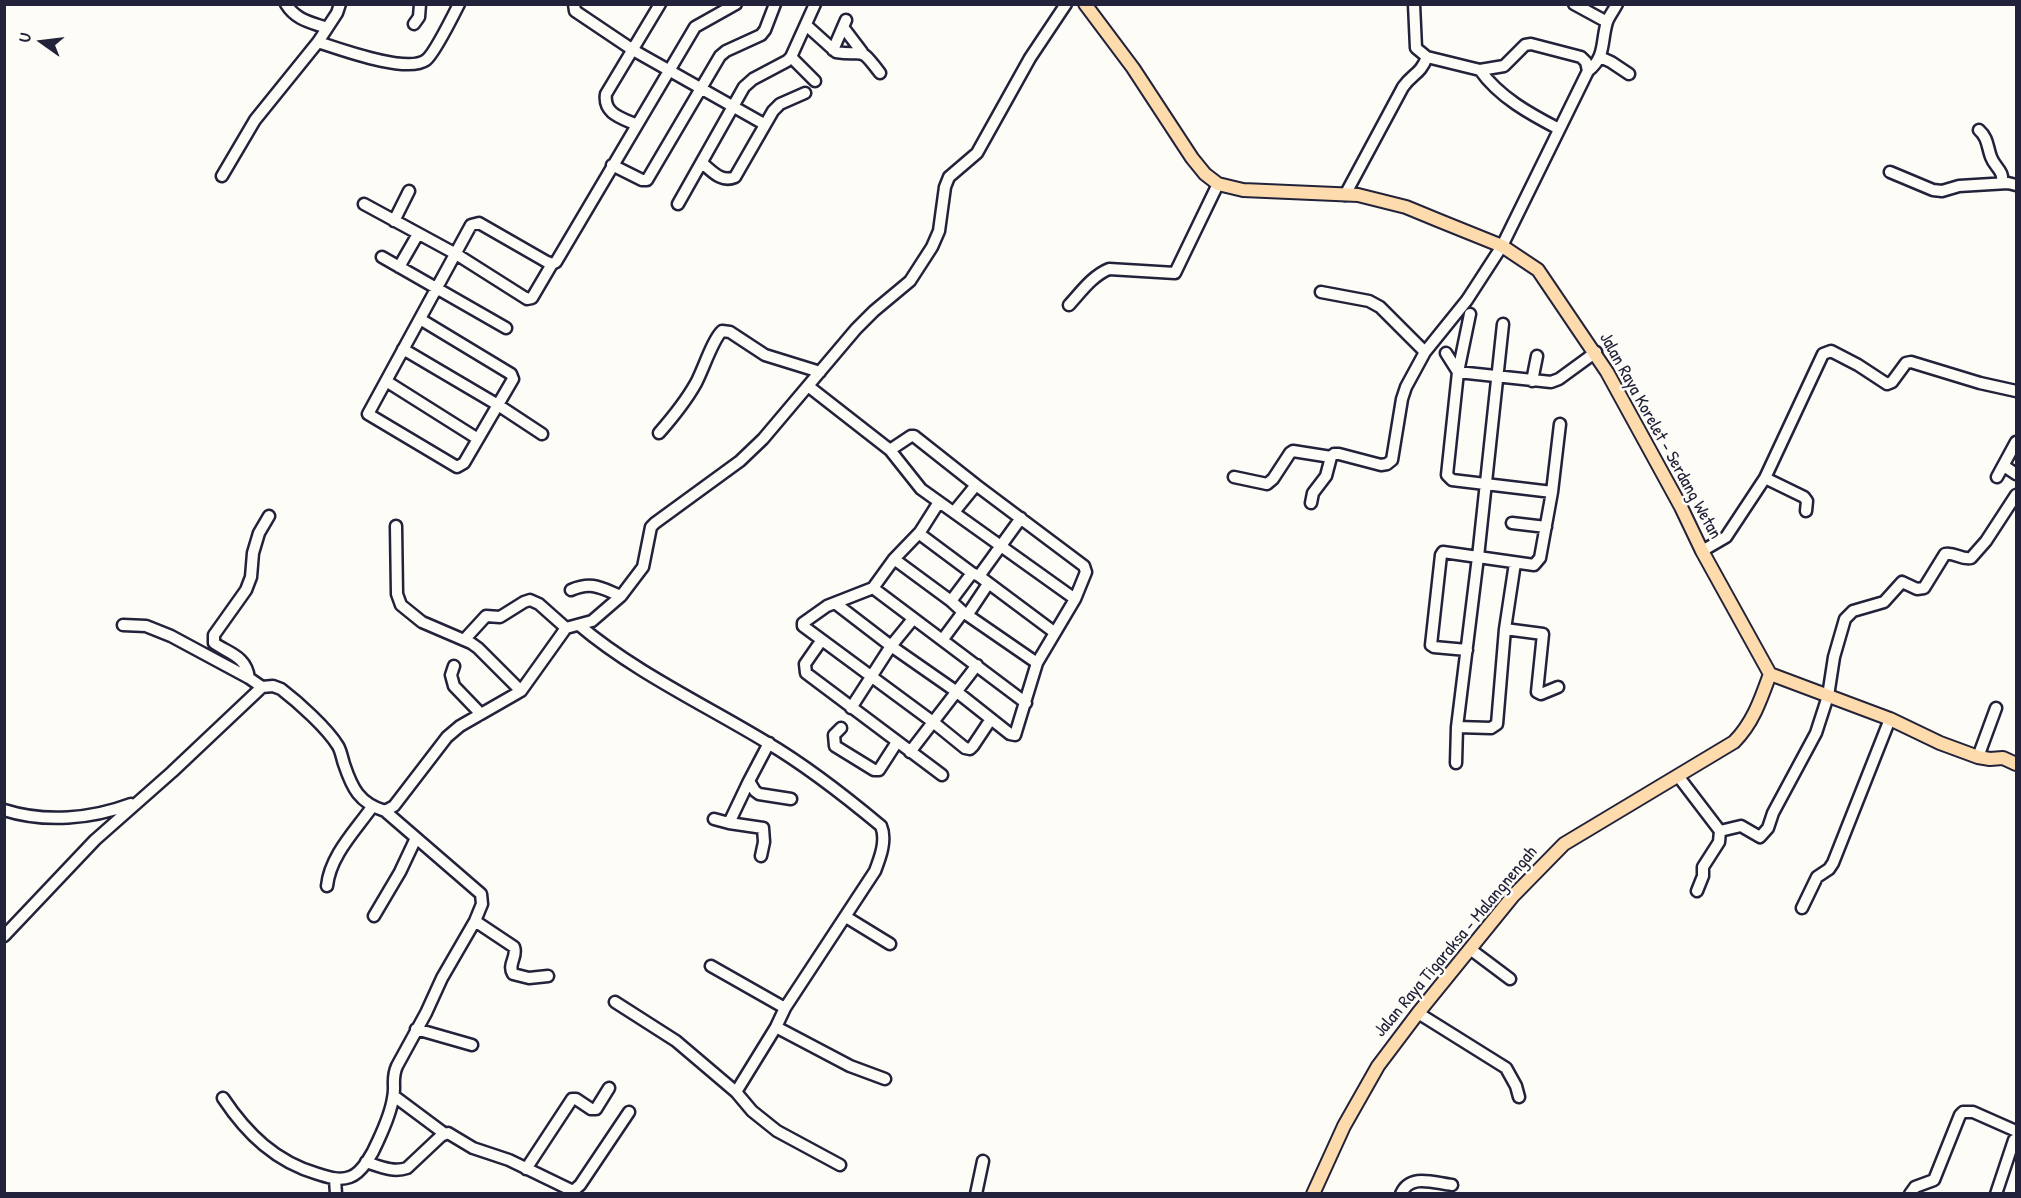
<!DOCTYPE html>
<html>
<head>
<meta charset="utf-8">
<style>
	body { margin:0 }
	#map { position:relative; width:2021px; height:1198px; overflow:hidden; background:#fdfcf7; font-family:"Patrick Hand",sans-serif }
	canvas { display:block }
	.frame { position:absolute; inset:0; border:6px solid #22223b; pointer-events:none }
	.north { position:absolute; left:12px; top:12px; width:60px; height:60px; -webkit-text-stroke:4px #fdfcf7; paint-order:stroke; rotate:284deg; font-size:16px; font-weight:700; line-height:24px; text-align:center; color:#22223b }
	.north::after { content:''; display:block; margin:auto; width:21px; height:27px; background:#22223b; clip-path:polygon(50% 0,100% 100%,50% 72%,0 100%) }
</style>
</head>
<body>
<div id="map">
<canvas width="2021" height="1198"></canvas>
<div class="frame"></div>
<div class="north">U</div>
</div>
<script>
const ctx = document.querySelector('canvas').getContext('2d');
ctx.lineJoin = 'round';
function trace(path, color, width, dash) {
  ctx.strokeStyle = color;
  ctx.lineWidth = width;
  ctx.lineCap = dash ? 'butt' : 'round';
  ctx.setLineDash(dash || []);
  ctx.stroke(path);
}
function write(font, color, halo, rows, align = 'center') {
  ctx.font = font + ' "Patrick Hand",sans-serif';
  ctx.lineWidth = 5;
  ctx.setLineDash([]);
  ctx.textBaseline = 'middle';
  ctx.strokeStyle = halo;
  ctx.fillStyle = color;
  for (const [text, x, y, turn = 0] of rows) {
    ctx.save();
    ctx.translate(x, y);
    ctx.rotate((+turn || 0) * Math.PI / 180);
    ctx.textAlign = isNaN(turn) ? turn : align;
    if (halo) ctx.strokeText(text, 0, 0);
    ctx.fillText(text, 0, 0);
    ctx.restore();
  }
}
const minor = new Path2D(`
	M 286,4 C 296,20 310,22 327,28
	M 574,4 L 575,11 L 633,50 L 764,124
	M 1414,4 L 1416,48 L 1427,57 L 1480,70 L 1504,66 L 1525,45 L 1531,44 L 1581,57 L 1586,62 L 1588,71
	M 1574,4 L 1607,22
	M 414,24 L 419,17 L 420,4
	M 806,25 L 836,52 C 866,57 858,44 880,73
	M 843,27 L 862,52
	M 318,42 C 340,49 407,74 426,60 C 434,54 453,16 459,4
	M 833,50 L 846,20
	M 791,57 L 815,81
	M 1600,57 L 1611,62 L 1629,74
	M 1480,70 C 1499,97 1530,114 1559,129
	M 637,125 C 622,118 603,114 606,94 L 660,4
	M 1979,130 C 1988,138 1987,146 1991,157 C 1995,168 2004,170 2002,183
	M 702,163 C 712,171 721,183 735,177 L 773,111 L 780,104 L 805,93
	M 612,165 L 642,180 L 647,180 L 720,56 L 726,51 L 761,35 L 765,30 L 775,4
	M 1890,172 L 1933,190 L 1942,191 L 1959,186 L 2008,183 L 2016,185
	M 222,176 L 255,120 L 318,42 L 337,13 L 340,4
	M 1345,195 L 1403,87 C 1413,73 1420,75 1427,57
	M 364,204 L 456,254 L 527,299 L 532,298 L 552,264
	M 678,204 L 744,87 L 753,79 L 787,61 L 791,57 L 815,4
	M 394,221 L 409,191
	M 382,257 L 506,328
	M 399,267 L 418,234
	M 1321,292 L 1369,301 L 1380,307 L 1425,352
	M 1069,305 C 1081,292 1092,276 1109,269 L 1175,273 L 1218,184
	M 1470,314 L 1458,372 L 1447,475 L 1452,480 L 1552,492
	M 420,319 L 511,374 L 513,379 L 464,463 L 457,467 L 368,414 L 471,225 L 479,223 L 547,262 L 552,264 L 556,262 L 695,27 L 736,4
	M 403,349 L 498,405 L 542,434
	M 1446,353 L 1458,372 L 1551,382 L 1559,379 L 1596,352
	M 386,381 L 478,439
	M 1532,381 L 1537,356
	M 808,386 L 890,450 L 921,489 L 1075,599
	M 659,433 C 673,417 686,401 696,383 C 703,370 713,339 722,331 L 730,332 L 765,355 L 820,372
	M 2004,466 L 2016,474
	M 1234,477 L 1267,484 L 1273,479 L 1290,453 L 1293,451 L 1331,457
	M 1997,477 L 2016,442
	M 1765,478 L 1804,497 L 1807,501 L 1806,511
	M 939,502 L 920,532 L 894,559 L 873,588 L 827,606 L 803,623 L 803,626 L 933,722 L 965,748 L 970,749 L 973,746 L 991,719
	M 1311,503 L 1313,493 L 1326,476 L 1331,457 L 1334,454 L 1339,454 L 1381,465 L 1387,464 L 1392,460 L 1402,399 L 1406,387 L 1425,352 L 1467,300 L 1502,246 L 1588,71 C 1606,57 1601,41 1607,22 C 1609,16 1614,10 1617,4
	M 954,512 L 976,485
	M 1512,523 L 1546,527
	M 396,526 L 397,594 L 401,605 L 422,622 L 471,643 L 478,648 L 521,691
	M 920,532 L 921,535 L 972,573 L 979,576 L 1054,632
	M 1702,551 L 1726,537 L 1765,478 L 1823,354 L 1831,351 L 1858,365 L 1887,384 L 1892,382 L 1906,363 L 1911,362 L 1980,383 L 2016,391
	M 894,559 L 951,601 L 963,612 L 1037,663
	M 979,576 L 1021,518
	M 873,588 L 1026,703
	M 571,590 C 592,581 601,588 621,596
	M 951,601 L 972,573
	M 835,603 L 891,646 L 957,692 L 1010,734 L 1015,735 L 1037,663 L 1075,599 L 1086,572 L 1084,566 L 976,485 L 914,436 L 911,436 L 890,450
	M 968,614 L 988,584
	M 123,625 L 146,626 L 171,636 L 249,678 L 262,687
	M 579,625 C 633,671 705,705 766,742 C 807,766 845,796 881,826 C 887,840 880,858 875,871 L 785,1008 L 776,1027 L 736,1092
	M 1505,629 L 1543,634 L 1537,692 L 1541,694 L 1558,687
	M 943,639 L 963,612
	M 464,640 L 486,616 L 500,617 L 524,602 L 530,600 L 539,604 L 566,628
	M 821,641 L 805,664 L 806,673 L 942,775
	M 1467,650 L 1434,647 L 1431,645 L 1441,555 L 1443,552 L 1534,565 L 1540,558 L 1552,492 L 1560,424
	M 454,666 L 451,675 L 454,686 L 481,714
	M 249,678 C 246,656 230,654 214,643 L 214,635 L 246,590 L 251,577 L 253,553 L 259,533 L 269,516
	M 851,708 L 891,646 L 913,619
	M 1457,727 L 1491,728 L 1497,724 L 1505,629 L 1515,563
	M 841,728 L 834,735 L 835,746 L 874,770 L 879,770 L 897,742
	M 769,743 L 749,781 L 755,791 L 759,794 L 791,799
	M 910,752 L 977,665
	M 1978,757 L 1996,708
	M 1456,763 L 1457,727 L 1478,557 L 1503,324
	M 1678,776 L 1720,831 L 1719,842 L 1703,867 L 1703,876 L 1697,891
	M 749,781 L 729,823 L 763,828 L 764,842 L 761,856
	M 4,810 C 45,823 91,819 131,804
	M 385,811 L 394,806 L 447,737 L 460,726 L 521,691 L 566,628 L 592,621 L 621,596 L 643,567 L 651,527 L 655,523 L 740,461 L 763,439 L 856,329 L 874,311 L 910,281 L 932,247 L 939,231 L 945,187 L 949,177 L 977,153 L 1030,58 L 1066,4
	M 714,819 L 729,823
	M 1720,831 L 1741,826 L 1760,837 L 1768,828 L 1773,813 L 1816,733 L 1828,696 L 1834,657 L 1845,619 L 1853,611 L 1884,602 L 1902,582 L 1917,589 L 1924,588 L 1945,554 C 1955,552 1961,560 1971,558 L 1986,541 L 2016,495
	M 327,886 C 330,856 355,831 372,807
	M 1802,908 L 1817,877 L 1829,869 L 1833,863 L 1890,719
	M 374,916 L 400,872 L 416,838
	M 846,917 L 890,944
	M 475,921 L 514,947 C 518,957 507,964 513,974 L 529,978 L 548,976
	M 4,936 L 95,840 L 172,772 L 262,687 L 273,686 L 281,689 C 298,702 327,728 338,746 C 341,751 342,758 344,764 C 352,788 359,803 385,811 L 481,894 L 482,904 L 475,921 L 442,978 L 426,1013 L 397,1066 C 391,1079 396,1086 393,1098 C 391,1112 384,1128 378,1141 C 373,1153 362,1173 350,1177 C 339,1181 328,1177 318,1174 C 276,1162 247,1134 223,1098
	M 1470,949 L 1510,979
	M 711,966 L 785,1008
	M 615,1002 L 676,1041 L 736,1092 L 752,1111 L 777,1131 L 840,1165
	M 1418,1013 L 1506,1068 L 1516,1086 L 1519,1097
	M 776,1027 L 850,1066 L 885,1079
	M 416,1029 L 472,1045
	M 394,1096 L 445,1134
	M 366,1162 C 379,1166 393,1173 407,1168 L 441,1136 L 448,1133 L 473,1148 L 509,1160 L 573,1191 L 580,1185 L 629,1112
	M 526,1169 L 572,1099 L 576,1099 L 591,1109 L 596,1109 L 609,1088
	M 335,1179 L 336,1194
	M 976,1194 L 983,1161
	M 1401,1194 C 1410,1173 1434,1183 1452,1185
	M 1910,1194 L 1915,1187 L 1934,1180 L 1960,1115 L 1963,1112 L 1973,1112 L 2016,1131
	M 1996,1194 L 2014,1140`);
const major = new Path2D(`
	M 1085,4 L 1133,68 L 1192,158 L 1205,174 L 1218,184 L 1243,190 L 1358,195 L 1406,207 L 1440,221 L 1502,246 L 1538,270 L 1607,372 L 1681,507 L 1702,551 L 1770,674
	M 1770,674 L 1890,719 L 1940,743 L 1978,757 L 1990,759 L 2003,758 L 2016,764
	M 1313,1194 L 1344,1126 L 1378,1066 L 1418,1013 L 1513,896 L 1564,844 L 1734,742 C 1753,723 1761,699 1770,674`);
const streetNames = [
	["Jalan Raya Korelet - Serdang Wetan",1660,436,61],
	["Jalan Raya Tigaraksa - Malangnengah",1456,942,-50]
];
trace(minor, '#22223b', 15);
trace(major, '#22223b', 16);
trace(minor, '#fdfcf7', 10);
trace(major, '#fedbac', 12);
write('18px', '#22223b', '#fdfcf7', streetNames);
</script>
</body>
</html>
